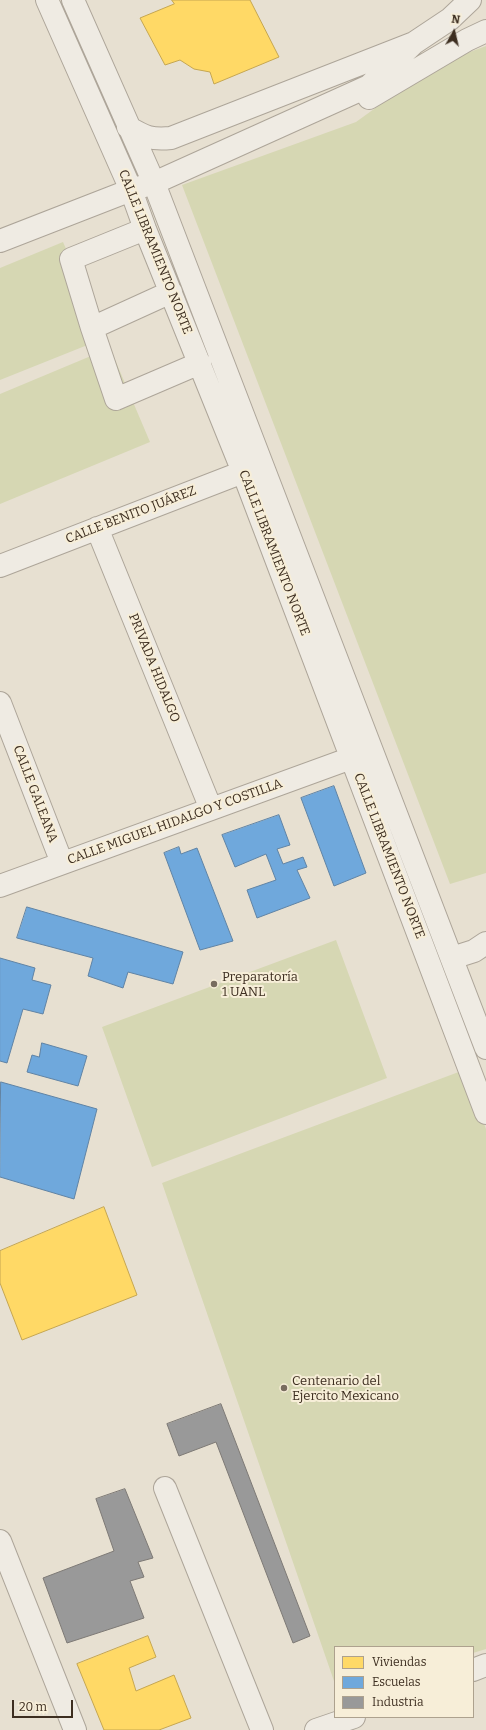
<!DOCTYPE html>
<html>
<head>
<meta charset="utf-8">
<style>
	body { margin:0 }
	#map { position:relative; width:486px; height:1730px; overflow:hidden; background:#e7e0d1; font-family:Bitter,serif }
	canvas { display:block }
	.legend { position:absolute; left:334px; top:1646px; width:140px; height:72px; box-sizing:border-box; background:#f7eed8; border:1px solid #ada18e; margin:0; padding:5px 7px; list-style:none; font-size:12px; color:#3d2e20 }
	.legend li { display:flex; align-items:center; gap:8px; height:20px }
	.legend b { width:20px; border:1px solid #ada18e }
	.north { position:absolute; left:434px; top:12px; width:40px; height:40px; -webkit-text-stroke:3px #f7eed8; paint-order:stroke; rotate:8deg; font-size:11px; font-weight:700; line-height:16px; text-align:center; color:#3d2e20 }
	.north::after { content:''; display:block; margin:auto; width:14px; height:18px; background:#3d2e20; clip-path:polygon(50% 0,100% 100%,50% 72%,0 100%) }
	.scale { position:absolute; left:12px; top:1700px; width:61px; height:18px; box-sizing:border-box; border:2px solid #3d2e20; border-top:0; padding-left:5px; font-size:12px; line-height:14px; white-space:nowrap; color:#3d2e20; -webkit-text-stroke:3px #f7eed8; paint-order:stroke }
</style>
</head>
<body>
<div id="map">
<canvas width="486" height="1730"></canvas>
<ul class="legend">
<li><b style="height:11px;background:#ffd966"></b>Viviendas</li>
<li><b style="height:11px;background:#6fa8dc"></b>Escuelas</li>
<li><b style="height:11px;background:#999"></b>Industria</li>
</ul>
<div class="north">N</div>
<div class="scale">20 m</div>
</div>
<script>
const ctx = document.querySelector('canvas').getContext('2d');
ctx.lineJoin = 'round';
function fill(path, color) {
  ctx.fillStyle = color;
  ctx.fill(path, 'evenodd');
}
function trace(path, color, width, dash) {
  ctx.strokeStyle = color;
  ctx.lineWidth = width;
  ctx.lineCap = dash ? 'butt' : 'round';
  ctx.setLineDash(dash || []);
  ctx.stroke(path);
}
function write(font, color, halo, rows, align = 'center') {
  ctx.font = font + ' Bitter,serif';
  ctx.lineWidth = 4;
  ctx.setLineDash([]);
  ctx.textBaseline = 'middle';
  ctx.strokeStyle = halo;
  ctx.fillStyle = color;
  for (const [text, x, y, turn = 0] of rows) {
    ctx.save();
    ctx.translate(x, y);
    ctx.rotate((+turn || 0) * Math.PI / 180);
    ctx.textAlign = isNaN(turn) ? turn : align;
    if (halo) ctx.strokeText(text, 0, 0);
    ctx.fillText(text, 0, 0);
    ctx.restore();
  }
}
const green = new Path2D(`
	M 486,46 L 486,873 L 450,884 L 182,185 L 356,122 L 435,65 Z
	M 63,242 L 105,338 L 0,380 L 0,268 Z
	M 110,348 L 150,442 L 0,504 L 0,394 Z
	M 336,940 L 387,1078 L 152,1167 L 102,1027 Z
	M 464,1070 L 486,1129 L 486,1649 L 473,1653 L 473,1647 L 335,1647 L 335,1684 L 162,1183 Z`);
const homes = new Path2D(`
	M 172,0 L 250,0 L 279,57 L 214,84 L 210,72 L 194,69 L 180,60 L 165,65 L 140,18 L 174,4 Z
	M 104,1207 L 137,1295 L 22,1340 L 0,1283 L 0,1251 Z
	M 148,1636 L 156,1657 L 129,1668 L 136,1691 L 174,1675 L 191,1718 L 159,1730 L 104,1730 L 77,1664 Z`);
const schools = new Path2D(`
	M 334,786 L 366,873 L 334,886 L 301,798 Z
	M 279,815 L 290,845 L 277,849 L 283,864 L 303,857 L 307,867 L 297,870 L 310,898 L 257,918 L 247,890 L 276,880 L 266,854 L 235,867 L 222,835 Z
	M 179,847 L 181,854 L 197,848 L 233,941 L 200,950 L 164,853 Z
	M 27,907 L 183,952 L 173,984 L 128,972 L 123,988 L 88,976 L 93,958 L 17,938 Z
	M 0,958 L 35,968 L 32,980 L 51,985 L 43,1014 L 23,1009 L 7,1063 L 0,1061 Z
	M 42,1043 L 87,1056 L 78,1086 L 27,1072 L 32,1055 L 39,1057 Z
	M 1,1082 L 97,1109 L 74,1199 L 0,1177 Z`);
const industry = new Path2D(`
	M 221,1404 L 310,1636 L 293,1643 L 216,1442 L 179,1456 L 167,1424 Z
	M 125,1489 L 153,1558 L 138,1562 L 144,1577 L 130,1581 L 144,1618 L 67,1643 L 43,1578 L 114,1551 L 96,1499 Z`);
const minor = new Path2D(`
	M 47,0 L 131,190 L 145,229 L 243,472 L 486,1113
	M 73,0 L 154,183 L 486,1048
	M 369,98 L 467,40 L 486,31
	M 128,127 C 145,137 151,140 171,138 L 414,43 L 450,19 L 470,0
	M 145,229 L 71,259 L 92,328 L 116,399 L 200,363
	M 0,241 L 131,190 L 154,183 L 369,86 L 414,43
	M 92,328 L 171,292
	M 97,528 L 211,809
	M 0,566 L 243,472 L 256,465
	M 0,703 L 62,863
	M 0,886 L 365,753
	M 452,958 L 474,951 L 486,943
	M 165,1488 L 262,1730
	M 0,1541 L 75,1730
	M 473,1670 L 486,1665
	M 316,1730 L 354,1717`);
const markers = [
	[214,984,4,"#786c5e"],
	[284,1388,4,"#786c5e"]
];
const streetNames = [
	["CALLE LIBRAMIENTO NORTE",155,252,68],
	["CALLE BENITO JUÁREZ",131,515,-21],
	["CALLE LIBRAMIENTO NORTE",274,553,69],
	["PRIVADA HIDALGO",154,668,68],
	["CALLE GALEANA",35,794,69],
	["CALLE MIGUEL HIDALGO Y COSTILLA",175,822,-20],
	["CALLE LIBRAMIENTO NORTE",389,856,69]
];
const poiNames = [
	["Preparatoría",222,977],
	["1 UANL",222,992],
	["Centenario del",292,1381],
	["Ejercito Mexicano",292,1396]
];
fill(green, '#d6d7b3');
fill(homes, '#ffd966');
trace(homes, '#c5a651', 1);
fill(schools, '#6fa8dc');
trace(schools, '#6083a4', 1);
fill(industry, '#999');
trace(industry, '#7d7975', 1);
trace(minor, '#ada599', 24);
trace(minor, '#efebe3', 22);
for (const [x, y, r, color] of markers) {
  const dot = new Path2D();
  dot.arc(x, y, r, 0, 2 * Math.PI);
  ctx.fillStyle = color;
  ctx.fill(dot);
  trace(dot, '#f7eed8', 1.5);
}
write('13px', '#3d2e20', '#f7eed8', streetNames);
write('13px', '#3d2e20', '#f7eed8', poiNames, 'left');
</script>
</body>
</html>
